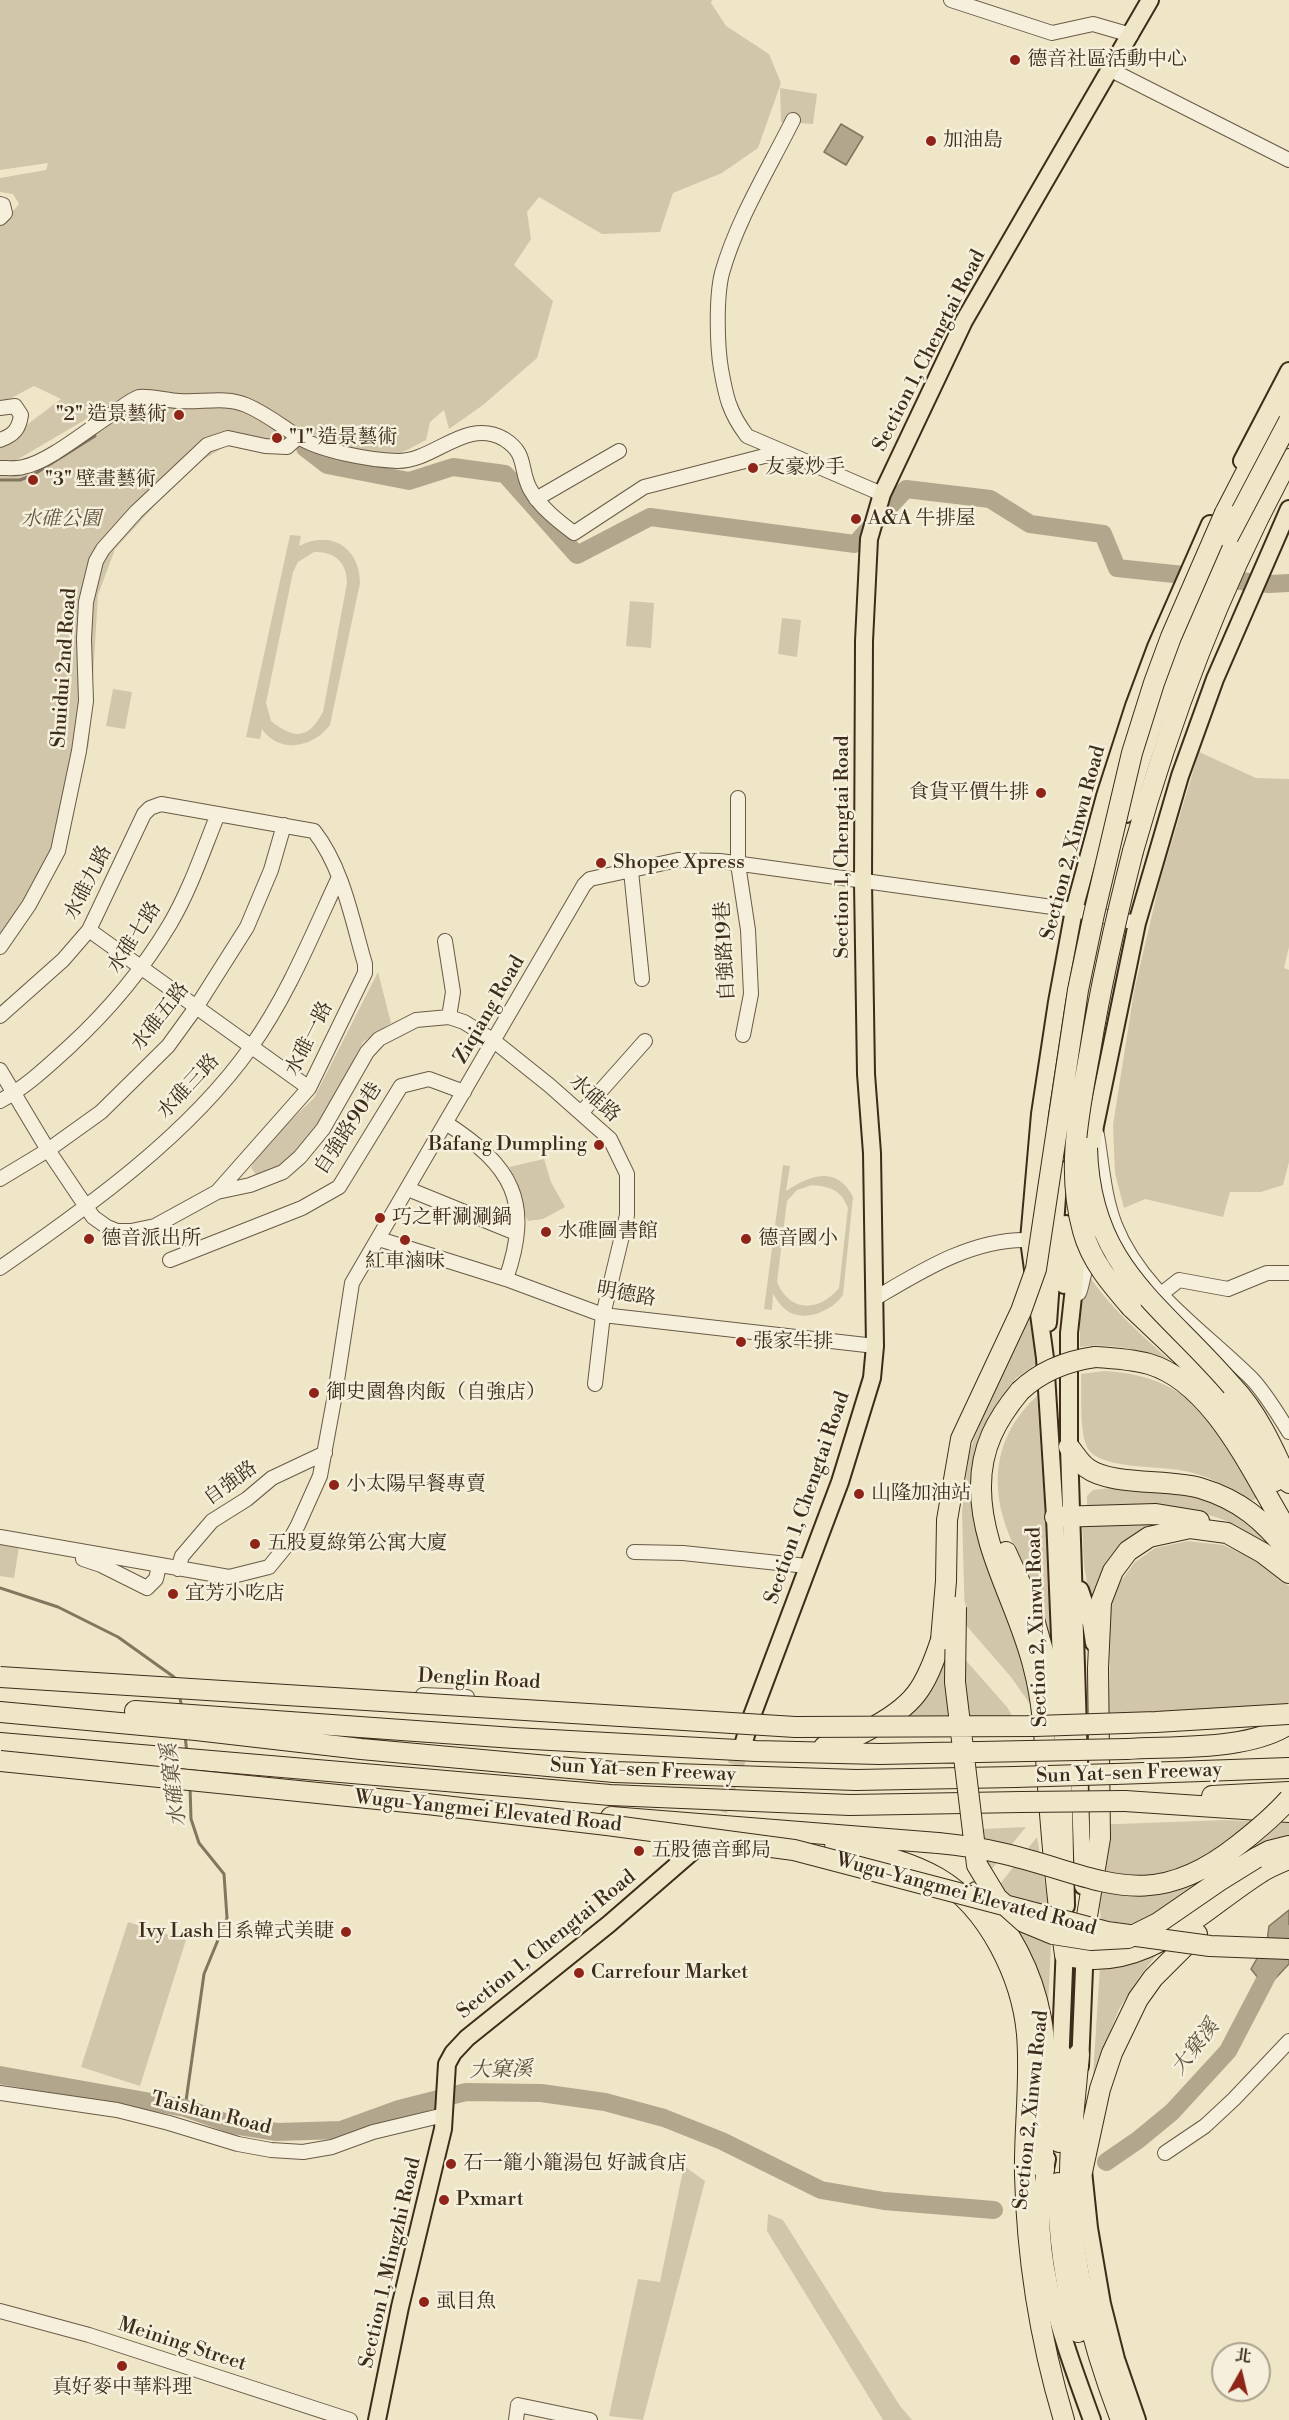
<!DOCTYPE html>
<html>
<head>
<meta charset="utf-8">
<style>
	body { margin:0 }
	#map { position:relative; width:1289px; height:2420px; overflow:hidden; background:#efe6c8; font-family:"Libre Bodoni","Noto Serif TC",serif }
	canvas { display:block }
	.north { position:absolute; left:1211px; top:2342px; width:60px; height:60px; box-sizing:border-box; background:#f5efdb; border:2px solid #aba18e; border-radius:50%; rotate:8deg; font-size:16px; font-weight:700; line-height:24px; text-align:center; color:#3d2c1a }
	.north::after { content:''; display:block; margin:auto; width:21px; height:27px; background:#8f2418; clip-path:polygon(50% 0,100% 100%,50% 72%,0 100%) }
</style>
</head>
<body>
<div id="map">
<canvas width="1289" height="2420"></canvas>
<div class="north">北</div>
</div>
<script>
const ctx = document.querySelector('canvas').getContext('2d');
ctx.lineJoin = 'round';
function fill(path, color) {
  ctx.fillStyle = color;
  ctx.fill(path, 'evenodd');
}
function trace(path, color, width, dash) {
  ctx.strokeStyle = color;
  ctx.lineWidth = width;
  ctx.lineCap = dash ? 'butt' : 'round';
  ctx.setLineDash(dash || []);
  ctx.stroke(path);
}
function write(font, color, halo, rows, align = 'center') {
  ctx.font = font + ' "Libre Bodoni","Noto Serif TC",serif';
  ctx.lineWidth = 5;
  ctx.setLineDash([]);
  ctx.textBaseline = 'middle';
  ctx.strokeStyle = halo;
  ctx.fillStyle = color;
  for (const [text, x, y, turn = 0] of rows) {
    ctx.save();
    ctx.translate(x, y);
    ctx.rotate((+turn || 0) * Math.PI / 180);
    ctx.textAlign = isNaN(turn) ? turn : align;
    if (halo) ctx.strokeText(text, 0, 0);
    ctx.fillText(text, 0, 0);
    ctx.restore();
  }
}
const green = new Path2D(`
	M 0,0 L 712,0 L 711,3 L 726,26 L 769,54 L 781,83 L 758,148 L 722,173 L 673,193 L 660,232 L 602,234 L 539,197 L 527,212 L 531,239 L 514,265 L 553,301 L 537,358 L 483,405 L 449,429 L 444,410 L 430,422 L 426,440 L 388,460 L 325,452 L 292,432 L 290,450 L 226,446 L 201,461 L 157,503 L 115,549 L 98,595 L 89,743 L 66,840 L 21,931 L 0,953 L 0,473 L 13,473 L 17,476 L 87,431 L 133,406 L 227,405 L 277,422 L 256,409 L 200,396 L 127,395 L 15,461 L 0,462 L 0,438 L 24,427 L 61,399 L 34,386 L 0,404 L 0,226 L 19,204 L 13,194 L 0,192 L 0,178 L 46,170 L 48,163 L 0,170 Z
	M 780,88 L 817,94 L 813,124 L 781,122 Z
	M 290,535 L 301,536 L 299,546 C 331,529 360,548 360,583 L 330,725 C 313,748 279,754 262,729 L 260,739 L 246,737 ZM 314,552 C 335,551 347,563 347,583 L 323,712 C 308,740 294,739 271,721 L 266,703 L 293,572 L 298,562 Z
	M 630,601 L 654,603 L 651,648 L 626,646 Z
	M 782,618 L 801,620 L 797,657 L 778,654 Z
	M 113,689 L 132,692 L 125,729 L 106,726 Z
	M 1199,752 L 1256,778 L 1289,779 L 1289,947 L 1284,968 L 1289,970 L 1289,1162 L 1283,1185 L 1261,1192 L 1230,1192 L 1223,1217 L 1145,1199 L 1124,1208 L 1115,1173 L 1113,1125 L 1134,991 L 1160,881 Z
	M 378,972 L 391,1023 L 363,1042 L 322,1122 L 297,1153 L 278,1170 L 260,1180 L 251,1168 L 259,1151 L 314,1098 Z
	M 544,1159 L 551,1182 L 565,1207 L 543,1219 L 528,1221 L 524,1214 L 523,1203 L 509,1167 Z
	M 783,1165 L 790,1166 L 786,1191 C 810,1175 837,1165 853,1197 L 843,1295 C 833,1310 807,1322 789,1312 C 782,1308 777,1300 773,1294 L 772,1310 L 764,1309 ZM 812,1185 C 830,1187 841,1189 848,1208 L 839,1288 C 819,1312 790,1313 777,1282 L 787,1201 L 797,1190 Z
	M 1080,1261 C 1104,1304 1141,1334 1177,1367 C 1146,1351 1115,1342 1080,1347 Z
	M 1032,1306 L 1039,1362 L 1016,1378 L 997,1405 L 977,1459 L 1035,1711 L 1011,1677 L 965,1624 L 962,1512 L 969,1453 L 986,1407 Z
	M 1104,1371 C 1196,1376 1215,1428 1259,1498 L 1250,1501 C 1228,1486 1205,1474 1179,1470 C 1157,1466 1097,1469 1087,1447 C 1079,1430 1082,1393 1081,1374 Z
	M 1037,1396 L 1055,1659 C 1047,1633 1039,1607 1029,1581 C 1021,1560 1009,1539 1003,1517 C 990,1471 1001,1429 1037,1396 Z
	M 1118,1487 C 1160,1489 1211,1493 1246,1520 C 1262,1532 1275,1549 1289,1563 C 1270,1549 1252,1534 1231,1523 C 1191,1504 1131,1510 1087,1509 L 1087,1496 L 1093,1490 Z
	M 1168,1523 L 1142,1532 L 1096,1630 L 1084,1566 L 1082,1524 Z
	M 1188,1541 L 1223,1545 L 1259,1561 L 1289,1586 L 1289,1703 L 1287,1705 L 1109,1715 L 1111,1602 L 1121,1581 L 1135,1562 L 1155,1548 Z
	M 0,1544 L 19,1547 L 14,1578 L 0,1576 Z
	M 947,1639 L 1007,1707 L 1014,1719 L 903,1722 C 933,1694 939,1679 947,1639 Z
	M 1224,1820 L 1289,1823 L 1289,1837 L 1252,1849 L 1145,1921 L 1130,1924 L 1101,1920 L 1091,1825 Z
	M 1026,1827 L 991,1870 L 986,1858 L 981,1829 Z
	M 1037,1837 L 1049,1909 L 1008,1897 L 1000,1884 Z
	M 128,1922 L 186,1940 L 140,2086 L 81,2067 Z
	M 1015,1927 L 1051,1945 L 1047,2026 L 1032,1966 Z
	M 1164,1945 L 1140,1976 L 1119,2009 L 1093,2076 L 1100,1965 Z
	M 684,2166 L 705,2181 L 643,2420 L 609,2416 L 638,2279 L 660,2282 Z
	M 768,2214 L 783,2220 L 900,2406 L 912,2420 L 883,2420 L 767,2231 Z`);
const water = new Path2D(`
	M 841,124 L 863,137 L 846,165 L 824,152 Z
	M 1289,1910 L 1289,1964 L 1272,1982 L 1262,1983 L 1251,1969 L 1267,1941 L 1269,1926 Z`);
const stream = new Path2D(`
	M 143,403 L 178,408
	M 0,480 L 20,480 L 33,475 L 95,436
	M 0,1588 L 58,1607 L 118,1637 L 174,1677 L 176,1682
	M 179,1694 L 182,1708
	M 185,1736 L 187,1753
	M 185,2108 L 204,1974 L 227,1918 L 224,1874 L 199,1843 L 191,1819 L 190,1786`);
const river = new Path2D(`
	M 305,448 L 327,465 L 409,481 L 453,467 L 505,474 L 577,555 L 650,517 L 855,544 L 906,489 L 990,499 L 1030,524 L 1103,534 L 1117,568 L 1269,584 L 1289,583
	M 0,2075 L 185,2108 L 233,2125 L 277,2132 L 341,2130 L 399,2109 L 466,2092 L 541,2093 L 605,2102 L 664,2118 L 722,2141 L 821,2190 L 884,2201 L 994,2210
	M 1106,2162 L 1138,2140 L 1172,2112 L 1228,2051 L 1289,1934`);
const majorTunnel = new Path2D(`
	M 711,1833 L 744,1742`);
const minor = new Path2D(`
	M 951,0 L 1052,33 L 1093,24 L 1131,35
	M 1111,70 L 1289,160
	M 793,120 C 768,170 737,220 722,273 C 716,297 717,345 721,369 C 726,397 729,412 747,436 L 882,494
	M 0,204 L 3,205 L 5,213 L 0,218
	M 0,408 L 15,406 L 21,415 C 19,429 14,435 0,440
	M 0,468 C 7,468 16,469 23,467 C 49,462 88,429 112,414 C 120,409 130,400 139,397 C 146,395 170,401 179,401 C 201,403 225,396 246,405 C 265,413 280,425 297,436 C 319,451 370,460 397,461 C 434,462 466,417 504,439 C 528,454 519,468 530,489 C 540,507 558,521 574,533 L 644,487 L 780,452
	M 536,499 L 619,451
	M 738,798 L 738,864 L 748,930 L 751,994 L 743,1035
	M 631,871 L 642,979
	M 89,930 L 309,1088
	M 445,941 L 453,992 L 449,1017
	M 0,947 L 29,905 L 58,851 L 79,751 L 86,701 L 84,639 L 86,602 L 96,561 L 103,549 L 136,512 L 207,445 L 228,438 L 265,446 L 287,447 L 298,437
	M 0,1016 L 63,960 L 89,930 L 144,814 L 150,808 L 161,804 L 314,831 C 343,868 352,920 365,964 L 365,973 L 309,1088 L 217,1192
	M 0,1070 L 48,1150 L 93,1217 L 107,1227 L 117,1231 L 131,1231 L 155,1226 L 217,1192 L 250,1185 L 283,1172 L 300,1157 L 323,1129 L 367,1052 L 379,1039 L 416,1020 L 449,1017 L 464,1022 L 494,1041 L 549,1085 L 610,1139 L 627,1174 L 627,1215 L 603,1315 L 595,1384
	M 0,1101 C 26,1087 47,1067 69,1047 C 108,1011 142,971 170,924 C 190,890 203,851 218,814
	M 581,1113 L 645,1041
	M 446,1123 C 512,1166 533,1201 506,1279
	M 1097,1135 C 1102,1165 1104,1197 1115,1225 C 1141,1291 1204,1331 1252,1379 C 1266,1394 1278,1414 1289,1432
	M 0,1179 L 48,1150 L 101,1112 L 168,1046 L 197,1006 L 247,927 L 271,870 L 284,825
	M 408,1189 L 516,1233
	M 379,1239 L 506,1279 L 603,1315 L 875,1346
	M 170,1260 L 302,1208 L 339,1187 L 401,1086 L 429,1079 L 464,1092
	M 0,1268 C 88,1207 189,1135 251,1047 C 288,995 312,935 339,877
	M 1079,1293 C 1085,1278 1082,1261 1100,1255
	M 1160,1295 L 1179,1280 L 1228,1289 L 1267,1273 L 1289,1273
	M 874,1299 C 921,1271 973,1238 1029,1240
	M 0,1537 L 229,1577 L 269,1567 L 287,1545 L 298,1525 L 320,1476 L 334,1400 L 352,1283 L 584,885 L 590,879 L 678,860 L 720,861 L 1074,910 L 1137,923
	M 634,1552 L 683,1553 L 807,1566
	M 83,1559 L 101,1565 L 147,1588 L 156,1579 L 159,1566
	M 178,1569 L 182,1556 L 212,1521 L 247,1499 L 272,1478 L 325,1453
	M 423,1695 L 467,1697
	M 0,2093 L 117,2110 L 169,2123 L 238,2144 L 271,2150 L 303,2152 L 332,2147 L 373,2132 L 444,2115
	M 1165,2153 L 1205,2126 L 1234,2099 L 1289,2041
	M 0,2311 L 89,2335 L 350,2420
	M 516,2420 L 518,2405 L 590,2420`);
const major = new Path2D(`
	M 1242,461 L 1289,371
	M 1126,814 C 1152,717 1194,619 1238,528
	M 1090,1162 L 1095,1126 L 1137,923 L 1180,776 L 1215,679 L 1289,509
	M 1081,1223 L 1069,1333 L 1069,1447 L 1083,1886
	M 1064,1285 L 1066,1224
	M 1048,1323 L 1059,1169
	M 1080,1590 L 1091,1623 L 1094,1643
	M 744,1742 L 750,1721 L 840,1482 L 872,1378 L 875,1346 L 872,1153 L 866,1074 L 863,882 L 864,641 L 869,539 L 882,494 L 964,321 L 1150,0
	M 1066,1906 L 1061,1660 L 1055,1517 L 1045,1358 L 1029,1240 L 1040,1114 L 1057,1002 L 1074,910 L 1105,796 L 1134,706 L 1156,647 L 1210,524
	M 1080,2066 L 1085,1945
	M 1060,2068 L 1065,1944
	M 1047,2159 C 1027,2248 1062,2337 1092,2420
	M 1082,2161 L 1089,2228 L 1102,2304 L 1116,2359 L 1137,2420
	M 377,2420 L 400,2307 L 443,2129 L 447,2064 L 453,2053 L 467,2038 L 609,1924 L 692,1852 L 711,1833`);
const highway = new Path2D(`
	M 1225,513 L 1289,389
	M 1133,851 C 1171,716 1222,582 1289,459
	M 1131,1307 L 1208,1380 L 1245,1429 L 1275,1481
	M 1095,1357 C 1113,1358 1131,1359 1149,1364 C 1216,1384 1254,1478 1289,1533
	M 1232,1386 C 1258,1413 1274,1450 1289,1483
	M 1020,1391 C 996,1420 981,1448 981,1486 C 980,1549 1020,1608 1034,1669 C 1044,1707 1045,1748 1048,1787 C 1052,1843 1057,1899 1065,1955 C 1143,1976 1200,1911 1260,1873 C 1269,1867 1279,1863 1289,1859
	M 1069,1447 C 1075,1454 1080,1463 1087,1468 C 1111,1486 1169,1479 1200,1488 C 1240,1500 1263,1520 1289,1552
	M 1055,1517 L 1156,1514 L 1199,1521
	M 1006,1552 L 1029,1602 L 1062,1717
	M 135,1711 L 514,1738 L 756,1751 L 880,1754
	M 0,1712 L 196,1730 L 361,1749 L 614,1772 L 856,1780 L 1015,1777
	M 0,1743 L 610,1795 L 850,1805 L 1021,1802
	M 824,1747 C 839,1745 855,1737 868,1730 C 914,1706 925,1689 941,1640
	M 1127,1749 C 1175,1746 1248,1751 1289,1724
	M 1115,1774 L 1289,1768
	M 1212,1796 L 1289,1792
	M 1125,1801 L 1289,1812
	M 611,1817 L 938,1843
	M 835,1844 C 870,1853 907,1860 938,1878 C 989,1908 1022,1978 1027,2034 C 1031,2081 1024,2128 1025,2175 C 1027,2258 1040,2340 1064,2420
	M 1256,1858 L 1269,1851 L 1289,1846
	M 976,1892 C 1009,1928 1032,1970 1041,2018 C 1047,2049 1043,2083 1042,2114 C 1042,2133 1043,2152 1044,2170
	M 1085,1928 L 1100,1838 L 1098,1668 L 1101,1602 L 1113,1571 L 1128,1551 L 1149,1537 L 1190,1528 L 1227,1533 L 1263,1553 L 1289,1573
	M 1079,2054 C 1075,2100 1069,2146 1070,2192 C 1072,2271 1093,2347 1121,2420
	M 1059,2142 L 1062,2055
	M 1082,2172 L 1100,2089 L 1112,2053 L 1138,1999 L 1153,1978 L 1197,1934
	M 1058,2183 C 1058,2234 1065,2284 1078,2332`);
const highwayBridge = new Path2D(`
	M 1228,537 L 1289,421
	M 1087,1148 C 1090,1268 1162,1304 1232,1386
	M 1131,1307 C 1111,1284 1091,1261 1083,1231 C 1066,1170 1079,1112 1090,1051 C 1101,984 1116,918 1133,851
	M 1020,1391 C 1041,1371 1067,1361 1095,1357
	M 956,1607 L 955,1682 L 977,1865 L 997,1898 L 1024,1922 L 1053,1934 L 1091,1940 L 1128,1938 L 1158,1923 L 1219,1881 L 1256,1858
	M 941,1640 L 946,1581 L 947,1520 L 961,1439 L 1021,1311 L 1036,1269 L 1078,990 L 1094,914 L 1132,753 L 1154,683 L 1171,637 L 1225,513
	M 0,1677 L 795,1727 L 1035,1726 L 1156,1722 L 1289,1714
	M 880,1754 L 1127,1749
	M 0,1761 L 427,1804 L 607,1825 L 794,1850 L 1107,1932 L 1210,1946 L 1289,1949
	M 1015,1777 L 1115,1774
	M 1021,1802 L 1125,1801
	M 938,1843 C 959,1845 980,1848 1001,1853 C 1098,1875 1146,1918 1238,1845 C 1256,1831 1274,1816 1289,1799`);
const markers = [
	[1015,60,6,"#8f2418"],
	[931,141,6,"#8f2418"],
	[179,415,6,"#8f2418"],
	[277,438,6,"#8f2418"],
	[753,468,6,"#8f2418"],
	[33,480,6,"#8f2418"],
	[856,519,6,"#8f2418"],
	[1041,793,6,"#8f2418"],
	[601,863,6,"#8f2418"],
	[599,1145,6,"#8f2418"],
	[380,1218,6,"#8f2418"],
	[546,1232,6,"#8f2418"],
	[89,1239,6,"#8f2418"],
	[746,1239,6,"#8f2418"],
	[405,1240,6,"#8f2418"],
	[741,1342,6,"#8f2418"],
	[314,1393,6,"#8f2418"],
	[334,1485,6,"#8f2418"],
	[859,1494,6,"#8f2418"],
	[255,1544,6,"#8f2418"],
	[173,1594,6,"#8f2418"],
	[639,1851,6,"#8f2418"],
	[346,1932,6,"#8f2418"],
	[579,1973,6,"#8f2418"],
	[451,2164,6,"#8f2418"],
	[444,2200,6,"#8f2418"],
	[424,2302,6,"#8f2418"],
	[122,2366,6,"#8f2418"]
];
const poiNames = [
	["德音社區活動中心",1027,60],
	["加油島",943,141],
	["\"2\" 造景藝術",167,415,"right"],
	["\"1\" 造景藝術",289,438],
	["友豪炒手",765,468],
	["\"3\" 壁畫藝術",45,480],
	["A&A 牛排屋",868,519],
	["食貨平價牛排",1029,793,"right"],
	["Shopee Xpress",613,863],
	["Bafang Dumpling",587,1145,"right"],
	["巧之軒涮涮鍋",392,1218],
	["水碓圖書館",558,1232],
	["德音派出所",101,1239],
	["德音國小",758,1239],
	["紅車滷味",405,1262,"center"],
	["張家牛排",753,1342],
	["御史園魯肉飯（自強店）",326,1393],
	["小太陽早餐專賣",346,1485],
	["山隆加油站",871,1494],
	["五股夏綠第公寓大廈",267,1544],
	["宜芳小吃店",185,1594],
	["五股德音郵局",651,1851],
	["Ivy Lash日系韓式美睫",334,1932,"right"],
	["Carrefour Market",591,1973],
	["石一籠小籠湯包 好誠食店",463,2164],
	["Pxmart",456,2200],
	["虱目魚",436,2302],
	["真好麥中華料理",122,2388,"center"]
];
const streetNames = [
	["Section 1, Chengtai Road",930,351,-63],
	["Shuidui 2nd Road",65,668,-86],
	["Section 2, Xinwu Road",1074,843,-75],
	["Section 1, Chengtai Road",843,847,-90],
	["水碓九路",89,883,-63],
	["水碓七路",135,938,-57],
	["自強路19巷",726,951,-93],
	["Ziqiang Road",490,1010,-60],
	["水碓五路",161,1017,-52],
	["水碓一路",310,1039,-63],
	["水碓三路",189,1087,-47],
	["水碓路",594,1099,42],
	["自強路90巷",349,1129,-57],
	["明德路",626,1295,10],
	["自強路",231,1484,-36],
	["Section 1, Chengtai Road",808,1498,-71],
	["Section 2, Xinwu Road",1038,1627,-92],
	["Denglin Road",479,1680,3],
	["Sun Yat-sen Freeway",643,1771,3],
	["Sun Yat-sen Freeway",1129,1774,-2],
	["Wugu-Yangmei Elevated Road",488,1812,6],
	["Wugu-Yangmei Elevated Road",966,1895,15],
	["Section 1, Chengtai Road",547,1945,-39],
	["Section 2, Xinwu Road",1032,2110,-84],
	["Taishan Road",211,2114,14],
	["Section 1, Mingzhi Road",391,2263,-77],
	["Meining Street",182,2345,18]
];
const parkNames = [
	["水碓公園",61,520]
];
const waterNames = [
	["水確窠溪",175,1785,-97],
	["大窠溪",1196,2048,-52],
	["大窠溪",501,2071,-1]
];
fill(green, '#d1c6aa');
fill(water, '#b2a78d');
trace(water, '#83765f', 1.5);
trace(stream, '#83765f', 3);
trace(river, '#b2a78d', 18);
trace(majorTunnel, '#cbc1a5', 16, [16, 8]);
trace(minor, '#6a5a46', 16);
trace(major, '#3d2c1a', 20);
trace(highway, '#3d2c1a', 22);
trace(minor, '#f5efdb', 14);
trace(major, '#efe6c8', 16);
trace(highway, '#efe6c8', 20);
trace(highwayBridge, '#3d2c1a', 22, []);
trace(highwayBridge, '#efe6c8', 20);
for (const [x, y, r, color] of markers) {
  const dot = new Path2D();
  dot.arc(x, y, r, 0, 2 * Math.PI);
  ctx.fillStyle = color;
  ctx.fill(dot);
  trace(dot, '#f5efdb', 2);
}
write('20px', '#3d2c1a', '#f5efdb', poiNames, 'left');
write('20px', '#3d2c1a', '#f5efdb', streetNames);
write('italic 20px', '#62523e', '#f5efdb', parkNames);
write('italic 21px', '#60513c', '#f5efdb', waterNames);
</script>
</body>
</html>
